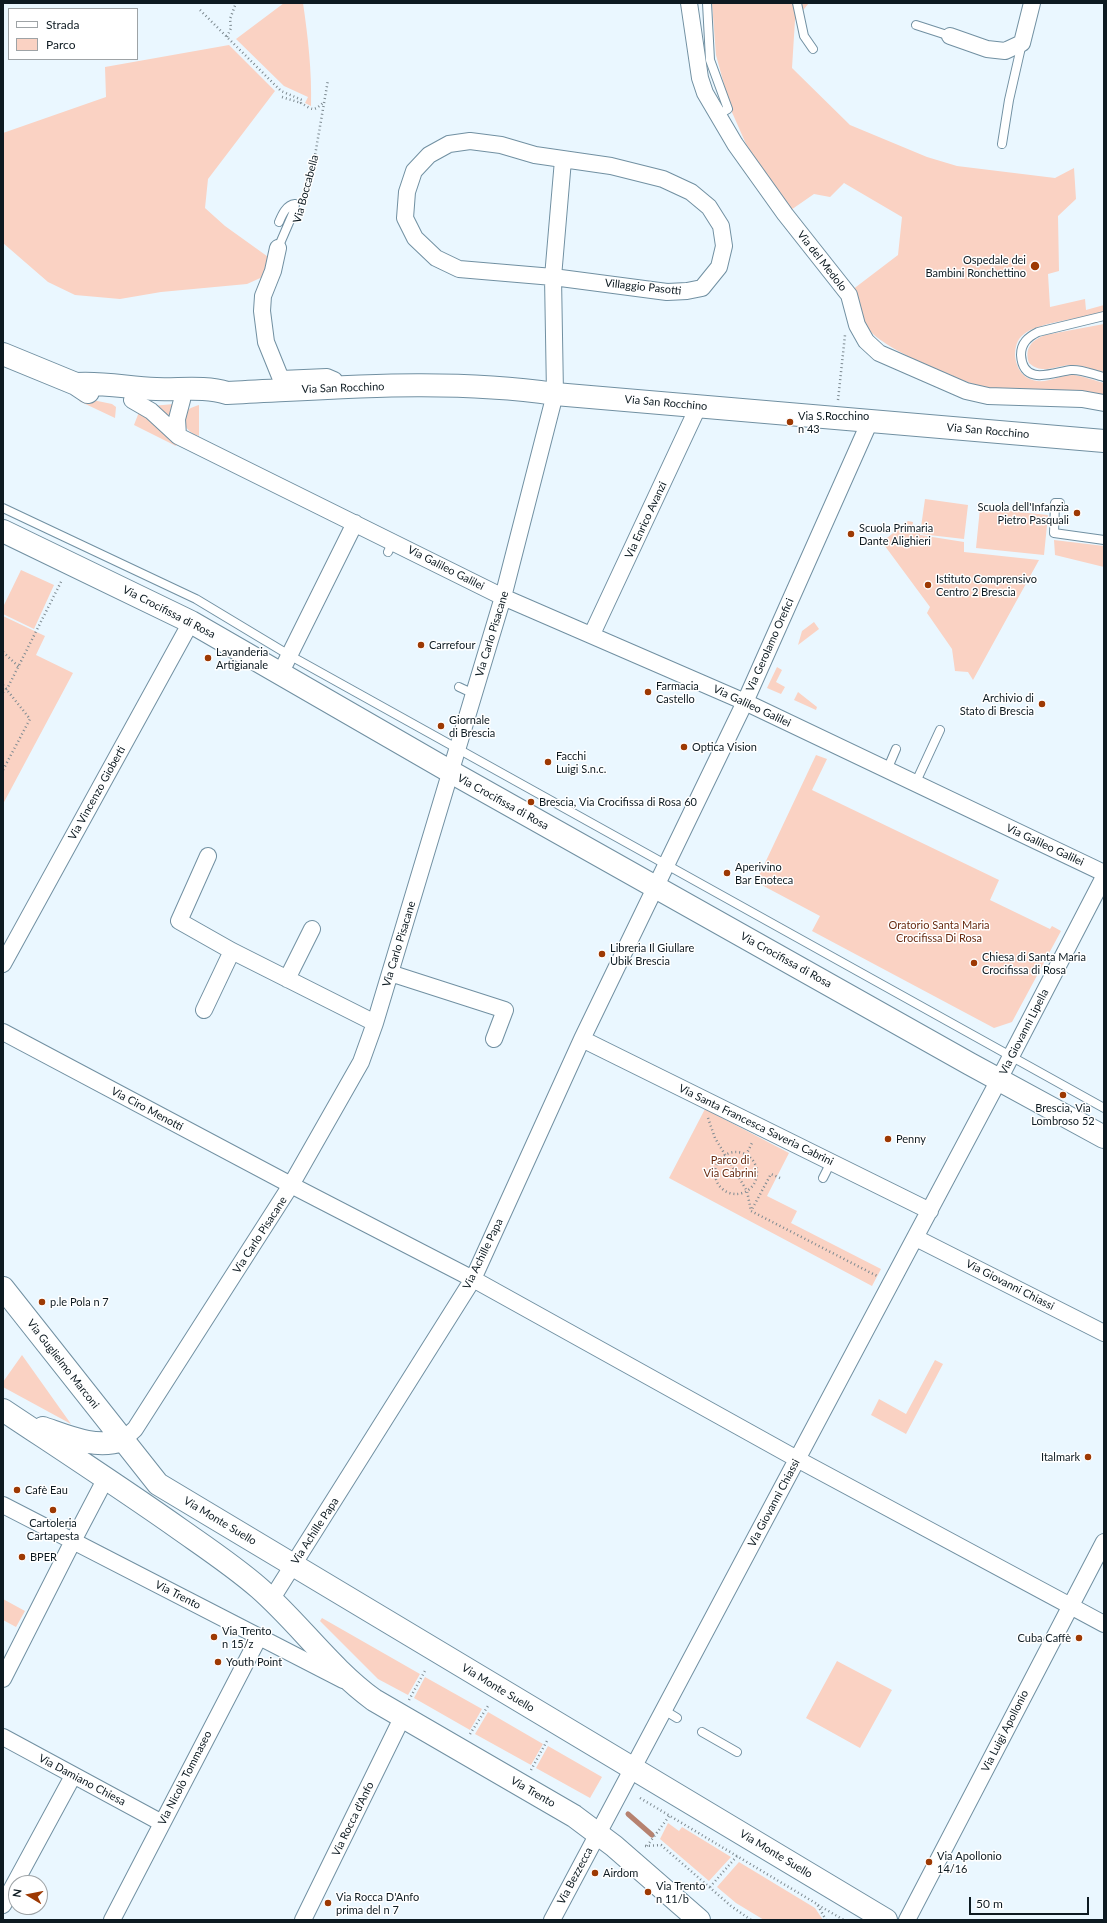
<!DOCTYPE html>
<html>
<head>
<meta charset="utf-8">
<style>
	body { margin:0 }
	#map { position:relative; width:1107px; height:1923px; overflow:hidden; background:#eaf7ff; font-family:Lato,sans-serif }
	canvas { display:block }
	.frame { position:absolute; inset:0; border:4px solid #0d1a21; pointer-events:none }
	.legend { position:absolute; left:8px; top:8px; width:130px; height:52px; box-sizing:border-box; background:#fff; border:1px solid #9ea3a6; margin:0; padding:5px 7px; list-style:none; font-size:12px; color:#0d1a21 }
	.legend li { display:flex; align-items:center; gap:8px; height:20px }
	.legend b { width:20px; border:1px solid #9ea3a6 }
	.north { position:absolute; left:8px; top:1875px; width:40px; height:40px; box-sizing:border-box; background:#fff; border:1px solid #9ea3a6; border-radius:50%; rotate:280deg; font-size:11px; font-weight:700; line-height:16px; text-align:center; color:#0d1a21 }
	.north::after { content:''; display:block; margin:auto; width:14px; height:18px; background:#9d3903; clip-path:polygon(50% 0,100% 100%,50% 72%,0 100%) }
	.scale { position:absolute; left:969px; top:1897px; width:120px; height:18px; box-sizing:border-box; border:2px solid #0d1a21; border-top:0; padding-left:5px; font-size:12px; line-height:14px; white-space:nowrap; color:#0d1a21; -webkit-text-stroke:3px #fff; paint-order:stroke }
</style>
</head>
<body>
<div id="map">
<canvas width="1107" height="1923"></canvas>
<div class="frame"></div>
<ul class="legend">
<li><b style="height:5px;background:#fff"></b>Strada</li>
<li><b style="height:11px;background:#fad2c3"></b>Parco</li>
</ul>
<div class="north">N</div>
<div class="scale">50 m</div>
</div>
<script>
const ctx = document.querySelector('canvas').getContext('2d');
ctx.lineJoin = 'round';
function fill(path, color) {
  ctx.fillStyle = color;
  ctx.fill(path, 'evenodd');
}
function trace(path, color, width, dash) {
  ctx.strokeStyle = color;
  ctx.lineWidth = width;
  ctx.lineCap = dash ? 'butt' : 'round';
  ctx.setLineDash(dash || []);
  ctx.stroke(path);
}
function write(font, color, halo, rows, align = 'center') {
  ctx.font = font + ' Lato,sans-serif';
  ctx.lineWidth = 3;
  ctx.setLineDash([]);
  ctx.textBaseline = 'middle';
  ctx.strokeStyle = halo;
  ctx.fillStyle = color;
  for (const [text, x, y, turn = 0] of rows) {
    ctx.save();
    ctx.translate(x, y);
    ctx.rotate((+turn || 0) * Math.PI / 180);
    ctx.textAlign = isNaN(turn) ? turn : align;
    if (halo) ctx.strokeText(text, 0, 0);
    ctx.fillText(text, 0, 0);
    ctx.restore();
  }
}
const green = new Path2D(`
	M 284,3 L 303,3 C 308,37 312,72 311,106 L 305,103 L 308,97 L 284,86 L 236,39 Z
	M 712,3 L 809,3 L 795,20 L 792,68 L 850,125 L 927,157 L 957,166 L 1055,178 L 1074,168 L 1076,199 L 1058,216 L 1059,271 L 1048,274 L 1050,307 L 1085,299 L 1086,310 L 1104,305 L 1104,313 C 1085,317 1037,323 1024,334 C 1017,339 1015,347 1015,356 C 1016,364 1019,372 1026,377 C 1044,388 1057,374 1074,375 C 1084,376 1095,381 1104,383 L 1104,395 C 1068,388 1031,392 994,389 C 969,387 887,350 871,332 C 862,321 858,303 852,290 L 898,255 L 902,217 L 844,183 L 830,197 L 814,194 L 788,212 L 746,144 L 731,110 L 716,55 Z
	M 229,45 L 275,91 L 208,179 L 205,208 L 225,226 L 271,259 L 267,275 L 247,284 L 161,292 L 120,299 L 75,295 L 48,282 L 3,243 L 3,133 L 106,97 L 105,67 Z
	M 1104,324 L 1104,373 C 1094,370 1081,364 1070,365 C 1055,366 1042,375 1029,363 C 1024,348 1032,340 1045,335 Z
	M 83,398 L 112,404 L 116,407 L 115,418 L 79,401 Z
	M 174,404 L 173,423 L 152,406 Z
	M 199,405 L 199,436 C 187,433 177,419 189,409 C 192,407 196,406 199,405 Z
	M 139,412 L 149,416 L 178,443 L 176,446 L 134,425 Z
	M 925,499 L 968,505 L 964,539 L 920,534 Z
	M 980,508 L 1048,515 L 1044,555 L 976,548 Z
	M 908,521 L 913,522 L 912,530 L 920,531 L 920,535 L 964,542 L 964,552 L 1039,560 L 973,680 L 968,672 L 955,671 L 952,649 L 927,613 L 930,607 L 882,542 Z
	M 1054,540 L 1104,546 L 1104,567 L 1055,555 Z
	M 21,570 L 54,585 L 34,629 L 3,614 L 3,604 L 4,605 Z
	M 3,616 L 45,636 L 36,655 L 73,673 L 3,804 Z
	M 814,622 L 819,629 L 798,645 L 802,631 Z
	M 777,667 L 782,670 L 776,682 L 785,687 L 781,694 L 767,688 Z
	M 798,692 L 817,707 L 816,710 L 794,700 Z
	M 816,755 L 827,759 L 812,790 L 999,880 L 990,900 L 1050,929 L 1052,926 L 1061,931 L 1012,1022 L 994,1028 L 812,931 L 820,916 L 756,882 Z
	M 705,1109 L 789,1153 L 767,1196 L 797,1211 L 791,1223 L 881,1269 L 872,1286 L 669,1178 Z
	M 22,1355 L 71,1424 L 3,1387 L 3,1382 Z
	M 935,1360 L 943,1364 L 906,1434 L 871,1415 L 879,1399 L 906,1414 Z
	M 3,1599 L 25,1611 L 16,1627 L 3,1620 Z
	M 322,1618 L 420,1674 L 408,1695 L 378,1679 L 320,1621 Z
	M 837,1661 L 892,1690 L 860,1748 L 806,1718 Z
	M 425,1677 L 482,1709 L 470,1730 L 414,1698 Z
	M 488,1712 L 543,1744 L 531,1765 L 475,1734 Z
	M 548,1746 L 602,1777 L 590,1798 L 536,1768 Z
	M 668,1823 L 679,1831 L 682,1827 L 731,1857 L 709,1881 L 660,1839 Z
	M 739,1862 L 815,1908 L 823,1920 L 764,1920 L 736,1903 L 717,1887 Z`);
const stream = new Path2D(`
	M 628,1814 L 652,1835`);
const path = new Path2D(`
	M 200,10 L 281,91 L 302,100 L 301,103 C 313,110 313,112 324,102
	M 227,37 L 231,28 L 230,19 L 236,3
	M 282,97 L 301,103
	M 305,197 L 313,167 L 328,80
	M 838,400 L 845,335
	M 3,652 L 19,667
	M 3,685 L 30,719 L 3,770
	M 3,692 L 7,689 L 62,580
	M 708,1118 L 715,1138 L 747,1191 L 751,1211
	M715 1173a21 21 0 1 1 42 0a21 21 0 1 1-42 0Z
	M 746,1155 L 753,1141
	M 780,1178 L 771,1174 L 751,1211 L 877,1276
	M 409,1700 L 426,1669
	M 470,1734 L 488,1706
	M 531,1770 L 547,1741
	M 640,1798 L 817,1904 L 826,1920
	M 645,1846 L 661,1845 L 731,1906 L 751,1920
	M 647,1846 L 670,1815
	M 710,1887 L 737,1856
	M 818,1905 L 844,1920`);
const lane = new Path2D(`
	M 707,3 L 710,60 L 728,109 L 718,115
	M 797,3 L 804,36 L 813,49
	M 916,25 L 950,36
	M 1002,144 L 1009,100 L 1022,43
	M 278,248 L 294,211 L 295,204 C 286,205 282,215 279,222
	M 1104,316 L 1038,332 C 1028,337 1021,343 1021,355 C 1023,387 1054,372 1071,370 C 1082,369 1094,375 1104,377
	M 1060,503 L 1055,503 L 1054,533 L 1104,540
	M 3,508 L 196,599 L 289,655 L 1104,1108
	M 388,552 L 393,541
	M 459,687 L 474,694
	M 887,770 L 896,749
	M 915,784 L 940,730
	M 823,1178 L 831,1162
	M 664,1710 L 677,1718
	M 702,1732 L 737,1752`);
const street = new Path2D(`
	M 689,3 L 700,78 L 705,93 L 735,144 L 785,214 L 849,295 L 857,325 L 866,341 L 879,353 L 966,391 L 988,396 L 1082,399 L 1104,403
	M 950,36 L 987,49 L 1005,51 L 1022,43 L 1032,3
	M 470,141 L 501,145 L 535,155 L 611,166 L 663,179 L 691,192 L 709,207 L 721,226 L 724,246 L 719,267 L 702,288 L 687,291 L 667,292 L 553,277 L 459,269 L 436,258 L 415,238 L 405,218 L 407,192 L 414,171 L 429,155 L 449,144 Z
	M 278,248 L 273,271 L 263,296 L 262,311 L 266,342 L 281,379 L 327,377 L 334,380 L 335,388
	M 132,400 L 151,411 L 178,436 L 503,597 L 745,702 L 1104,873
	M 178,436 L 177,419 L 182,400
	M 592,634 L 699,405
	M 280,674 L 355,523
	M 208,856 L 179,921 L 232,951 L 375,1023
	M 3,964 L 191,622
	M 390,973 L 505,1010 L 494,1039
	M 287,979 L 312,929
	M 204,1010 L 232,951
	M 3,1032 L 291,1185 L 473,1279 L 797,1459 L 1104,1624
	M 582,1039 L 930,1211
	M 916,1238 L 1104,1333
	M 123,1440 L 135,1429 L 291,1185 L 361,1062 L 375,1023 L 503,597 L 555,394 L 553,277 L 563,160
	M 3,1505 L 343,1680
	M 271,1600 L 473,1279 L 582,1039 L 745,702 L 870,421
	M 3,1679 L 73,1541 L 106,1478
	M 3,1737 L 162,1823
	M 3,1905 L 73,1776
	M 112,1920 L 259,1637
	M 303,1920 L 402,1718
	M 552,1920 L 993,1091 L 1104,877
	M 907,1920 L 1104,1542`);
const secondary = new Path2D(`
	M 3,354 L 76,384 L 88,392
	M 76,384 C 103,382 129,388 156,389 C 179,390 205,386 227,393 C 336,388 446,378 555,394 L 1104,441
	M 3,531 L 191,622 L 451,772 L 970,1064 L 1104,1137
	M 3,1288 L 158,1484 L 886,1920
	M 3,1410 C 63,1450 123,1489 181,1530 C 208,1549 235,1567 259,1588 C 299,1623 331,1669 374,1700 L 574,1816 L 614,1846 L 699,1920
	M 43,1428 C 69,1437 95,1449 123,1440`);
const markers = [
	[1035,266,5,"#9d3903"],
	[790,422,4,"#9d3903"],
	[1077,513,4,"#9d3903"],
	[851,534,4,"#9d3903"],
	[928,585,4,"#9d3903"],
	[421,645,4,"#9d3903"],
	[208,658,4,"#9d3903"],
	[648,692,4,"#9d3903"],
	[1042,704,4,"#9d3903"],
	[441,726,4,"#9d3903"],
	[684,747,4,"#9d3903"],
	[548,762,4,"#9d3903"],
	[531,802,4,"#9d3903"],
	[727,873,4,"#9d3903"],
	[602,954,4,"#9d3903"],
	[974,963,4,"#9d3903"],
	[1063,1095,4,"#9d3903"],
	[888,1139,4,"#9d3903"],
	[42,1302,4,"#9d3903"],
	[1088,1457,4,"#9d3903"],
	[17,1490,4,"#9d3903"],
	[53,1510,4,"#9d3903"],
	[22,1557,4,"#9d3903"],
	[214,1637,4,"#9d3903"],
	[1079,1638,4,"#9d3903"],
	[218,1662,4,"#9d3903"],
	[929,1862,4,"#9d3903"],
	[595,1873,4,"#9d3903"],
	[648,1892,4,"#9d3903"],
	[328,1903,4,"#9d3903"]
];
const streetNames = [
	["Via Boccabella",306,189,-75],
	["Via del Medolo",822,261,52],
	["Villaggio Pasotti",643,287,6],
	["Via San Rocchino",343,388,-2],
	["Via San Rocchino",666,403,5],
	["Via San Rocchino",988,431,5],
	["Via Enrico Avanzi",646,520,-65],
	["Via Galileo Galilei",446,568,27],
	["Via Crocifissa di Rosa",169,612,27],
	["Via Carlo Pisacane",492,634,-73],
	["Via Gerolamo Orefici",770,645,-66],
	["Via Galileo Galilei",752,706,25],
	["Via Vincenzo Gioberti",97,793,-61],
	["Via Crocifissa di Rosa",503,802,29],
	["Via Galileo Galilei",1045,845,25],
	["Via Carlo Pisacane",399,944,-73],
	["Via Crocifissa di Rosa",786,960,29],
	["Via Giovanni Lipella",1024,1032,-63],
	["Via Ciro Menotti",147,1109,28],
	["Via Santa Francesca Saveria Cabrini",756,1125,26],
	["Via Carlo Pisacane",260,1235,-57],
	["Via Achille Papa",483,1254,-64],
	["Via Giovanni Chiassi",1010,1285,27],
	["Via Guglielmo Marconi",63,1364,52],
	["Via Giovanni Chiassi",774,1503,-62],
	["Via Monte Suello",220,1521,31],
	["Via Achille Papa",315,1531,-57],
	["Via Trento",178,1595,27],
	["Via Monte Suello",498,1688,31],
	["Via Luigi Apollonio",1005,1731,-63],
	["Via Nicolò Tommaseo",185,1778,-63],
	["Via Damiano Chiesa",82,1780,28],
	["Via Trento",533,1792,30],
	["Via Rocca d'Anfo",353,1819,-64],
	["Via Monte Suello",776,1854,31],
	["Via Bezzecca",575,1876,-62]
];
const poiNames = [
	["Ospedale dei",1026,260,"right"],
	["Bambini Ronchettino",1026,273,"right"],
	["Via S.Rocchino",798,416],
	["n 43",798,429],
	["Scuola dell'Infanzia",1069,507,"right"],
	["Pietro Pasquali",1069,520,"right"],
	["Scuola Primaria",859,528],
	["Dante Alighieri",859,541],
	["Istituto Comprensivo",936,579],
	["Centro 2 Brescia",936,592],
	["Carrefour",429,645],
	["Lavanderia",216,652],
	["Artigianale",216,665],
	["Farmacia",656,686],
	["Castello",656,699],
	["Archivio di",1034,698,"right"],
	["Stato di Brescia",1034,711,"right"],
	["Giornale",449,720],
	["di Brescia",449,733],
	["Optica Vision",692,747],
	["Facchi",556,756],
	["Luigi S.n.c.",556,769],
	["Brescia, Via Crocifissa di Rosa 60",539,802],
	["Aperivino",735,867],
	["Bar Enoteca",735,880],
	["Libreria Il Giullare",610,948],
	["Ubik Brescia",610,961],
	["Chiesa di Santa Maria",982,957],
	["Crocifissa di Rosa",982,970],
	["Brescia, Via",1063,1108,"center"],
	["Lombroso 52",1063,1121,"center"],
	["Penny",896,1139],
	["p.le Pola n 7",50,1302],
	["Italmark",1080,1457,"right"],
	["Cafè Eau",25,1490],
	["Cartoleria",53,1523,"center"],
	["Cartapesta",53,1536,"center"],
	["BPER",30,1557],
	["Via Trento",222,1631],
	["n 15/z",222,1644],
	["Cuba Caffè",1071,1638,"right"],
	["Youth Point",226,1662],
	["Via Apollonio",937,1856],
	["14/16",937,1869],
	["Airdom",603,1873],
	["Via Trento",656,1886],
	["n 11/b",656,1899],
	["Via Rocca D'Anfo",336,1897],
	["prima del n 7",336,1910]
];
const parkNames = [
	["Oratorio Santa Maria",939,925],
	["Crocifissa Di Rosa",939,938],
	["Parco di",730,1160],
	["Via Cabrini",730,1173]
];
fill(green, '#fad2c3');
trace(stream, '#b68270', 5);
trace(lane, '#7190a2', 10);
trace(street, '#7190a2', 18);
trace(secondary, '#7190a2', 24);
trace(path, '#7d8a91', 2.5, [1, 3]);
trace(lane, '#fff', 8);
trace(street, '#fff', 16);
trace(secondary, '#fff', 22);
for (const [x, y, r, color] of markers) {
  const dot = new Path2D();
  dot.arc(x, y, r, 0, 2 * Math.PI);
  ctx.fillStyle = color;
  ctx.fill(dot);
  trace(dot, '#fff', 1.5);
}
write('11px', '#0d1a21', '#fff', streetNames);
write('11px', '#0d1a21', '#fff', poiNames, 'left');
write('11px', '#682c12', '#fff', parkNames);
</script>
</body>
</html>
